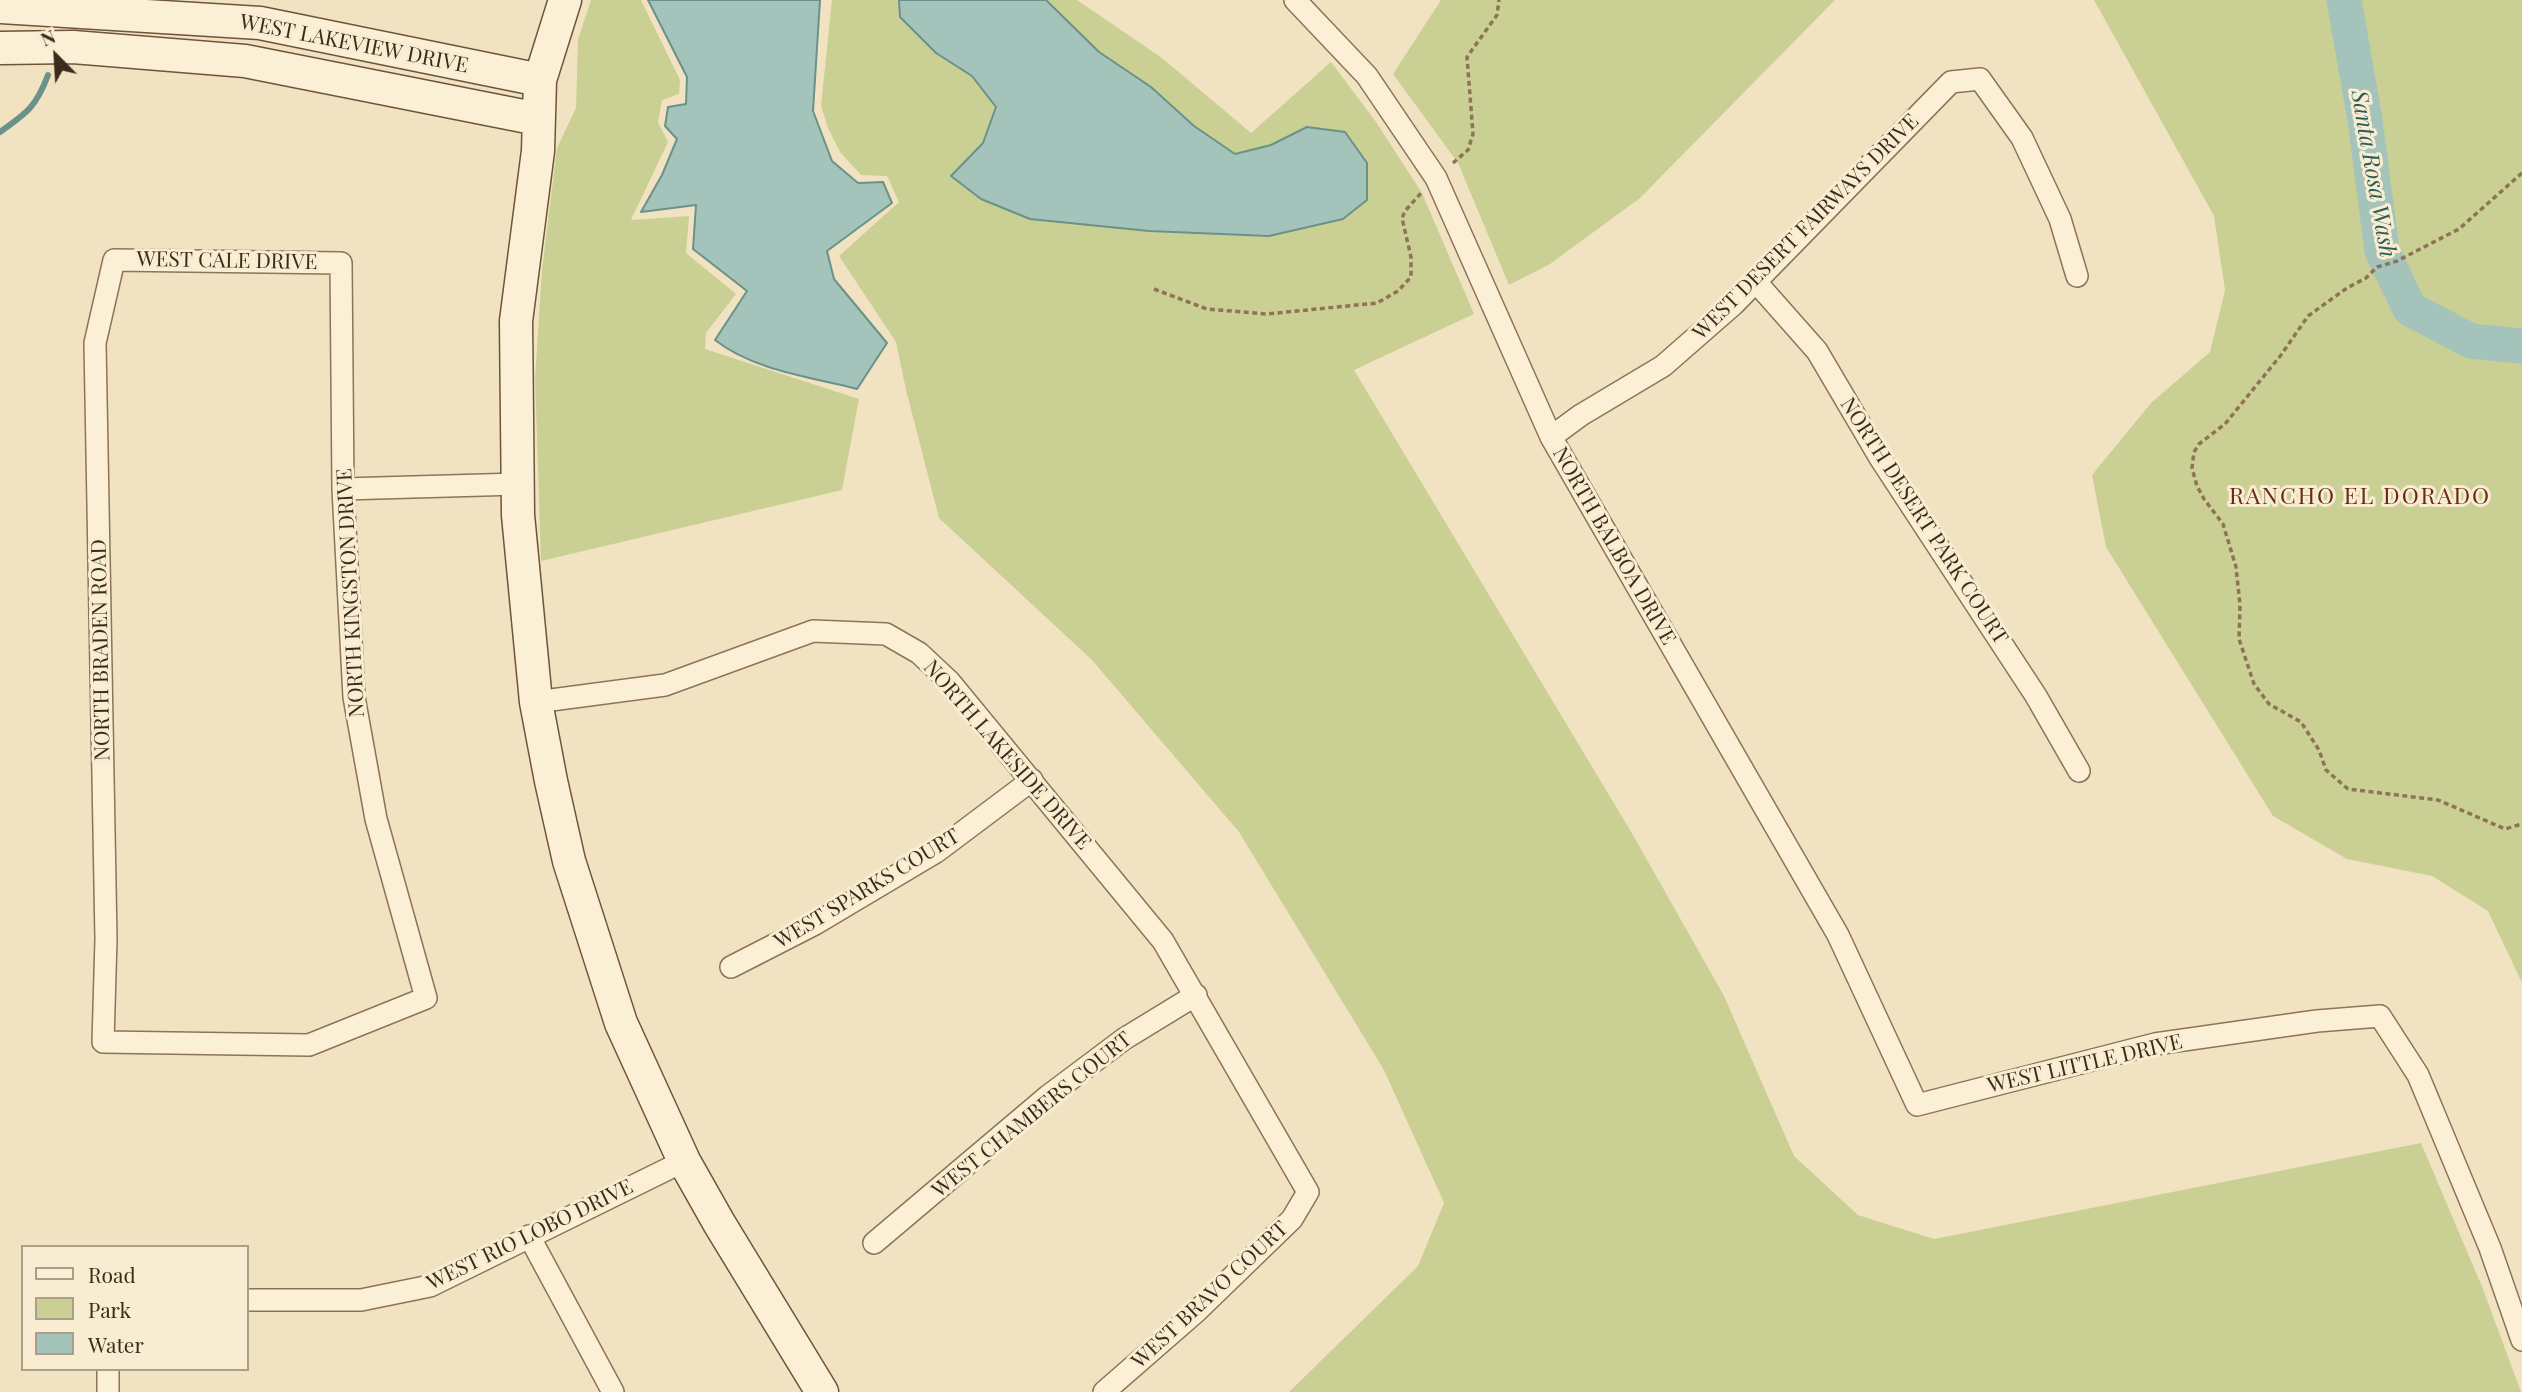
<!DOCTYPE html>
<html>
<head>
<meta charset="utf-8">
<style>
	body { margin:0 }
	#map { position:relative; width:2522px; height:1392px; overflow:hidden; background:#f1e3c1; font-family:"Playfair Display",serif }
	canvas { display:block }
	.legend { position:absolute; left:21px; top:1245px; width:228px; height:126px; box-sizing:border-box; background:#f8edd1; border:2px solid #ac9f89; margin:0; padding:9px 12px; list-style:none; font-size:21px; color:#3b2b1c }
	.legend li { display:flex; align-items:center; gap:14px; height:35px }
	.legend b { width:35px; border:2px solid #ac9f89 }
	.north { position:absolute; left:21px; top:21px; width:70px; height:70px; -webkit-text-stroke:5px #f8edd1; paint-order:stroke; rotate:336deg; font-size:19px; font-weight:700; line-height:28px; text-align:center; color:#3b2b1c }
	.north::after { content:''; display:block; margin:auto; width:24px; height:32px; background:#3b2b1c; clip-path:polygon(50% 0,100% 100%,50% 72%,0 100%) }
</style>
</head>
<body>
<div id="map">
<canvas width="2522" height="1392"></canvas>
<ul class="legend">
<li><b style="height:9px;background:#fbf0d5"></b>Road</li>
<li><b style="height:19px;background:#cad094"></b>Park</li>
<li><b style="height:19px;background:#a4c3ba"></b>Water</li>
</ul>
<div class="north">N</div>
</div>
<script>
const ctx = document.querySelector('canvas').getContext('2d');
ctx.lineJoin = 'round';
function fill(path, color) {
  ctx.fillStyle = color;
  ctx.fill(path, 'evenodd');
}
function trace(path, color, width, dash) {
  ctx.strokeStyle = color;
  ctx.lineWidth = width;
  ctx.lineCap = dash ? 'butt' : 'round';
  ctx.setLineDash(dash || []);
  ctx.stroke(path);
}
function write(font, color, halo, rows, align = 'center') {
  ctx.font = font + ' "Playfair Display",serif';
  ctx.lineWidth = 6;
  ctx.setLineDash([]);
  ctx.textBaseline = 'middle';
  ctx.strokeStyle = halo;
  ctx.fillStyle = color;
  for (const [text, x, y, turn = 0] of rows) {
    ctx.save();
    ctx.translate(x, y);
    ctx.rotate((+turn || 0) * Math.PI / 180);
    ctx.textAlign = isNaN(turn) ? turn : align;
    if (halo) ctx.strokeText(text, 0, 0);
    ctx.fillText(text, 0, 0);
    ctx.restore();
  }
}
const green = new Path2D(`
	M 591,0 L 641,0 L 680,80 L 679,94 L 662,100 L 658,122 L 668,142 L 631,220 L 689,216 L 686,253 L 736,294 L 706,333 L 705,349 L 859,399 L 842,490 L 541,561 L 535,378 L 542,270 L 557,148 L 576,108 L 578,39 Z
	M 832,0 L 1077,0 L 1162,58 L 1251,133 L 1331,62 L 1376,122 L 1422,193 L 1474,314 L 1354,370 L 1633,835 L 1724,996 L 1794,1156 L 1858,1215 L 1934,1239 L 2421,1143 L 2483,1289 L 2521,1392 L 1289,1392 L 1418,1266 L 1444,1203 L 1384,1070 L 1239,832 L 1092,660 L 939,518 L 906,390 L 896,342 L 839,256 L 899,202 L 887,176 L 861,175 L 840,152 L 828,128 L 821,106 Z
	M 1441,0 L 1835,0 L 1640,198 L 1550,264 L 1509,285 L 1458,163 L 1393,74 Z
	M 2094,0 L 2522,0 L 2522,983 L 2488,911 L 2432,876 L 2347,859 L 2273,816 L 2106,547 L 2092,475 L 2151,403 L 2210,352 L 2225,290 L 2214,216 Z`);
const water = new Path2D(`
	M 648,0 L 820,0 L 813,111 L 832,161 L 858,183 L 883,182 L 892,203 L 827,251 L 834,279 L 887,343 L 857,389 C 810,377 753,370 715,340 L 747,291 L 693,249 L 696,205 L 641,212 L 662,175 L 677,139 L 665,126 L 668,107 L 686,104 L 687,77 Z
	M 899,0 L 1046,0 L 1099,52 L 1151,87 L 1194,126 L 1235,154 L 1271,145 L 1307,127 L 1345,132 L 1367,163 L 1367,200 L 1343,219 L 1269,236 L 1149,231 L 1030,219 L 981,199 L 951,176 L 983,143 L 996,107 L 972,76 L 936,53 L 900,17 Z`);
const stream = new Path2D(`
	M 0,132 C 27,113 36,107 48,75`);
const river = new Path2D(`
	M 2344,0 L 2365,120 L 2382,251 L 2410,309 L 2471,341 L 2522,346`);
const path = new Path2D(`
	M 1453,163 L 1468,150 L 1473,134 L 1467,57 L 1497,15 L 1499,0
	M 2522,173 L 2459,229 L 2397,261 L 2377,267 L 2366,278 L 2347,288 L 2308,316 L 2281,355 L 2225,424 L 2199,444 L 2194,452 L 2192,468 L 2197,486 L 2204,499 L 2223,524 L 2236,567 L 2240,605 L 2239,639 L 2254,684 L 2269,704 L 2301,722 L 2319,750 L 2326,770 L 2348,789 L 2438,800 L 2505,829 L 2522,824
	M 1154,289 L 1207,309 L 1267,314 L 1377,303 L 1398,291 L 1411,277 L 1411,257 L 1402,218 L 1405,211 L 1422,192`);
const street = new Path2D(`
	M 1295,0 L 1367,76 L 1436,178 L 1551,437 L 1838,935 L 1917,1105 L 2155,1044 L 2317,1021 L 2380,1016 L 2418,1075 L 2490,1248 L 2522,1340
	M 114,260 L 341,263 L 343,489 L 354,697 L 376,819 L 426,998 L 309,1045 L 103,1042 L 106,939 L 95,343 Z
	M 1756,282 L 1817,351 L 1880,458 L 2036,696 L 2079,771
	M 1551,437 L 1581,415 L 1663,366 L 1734,304 L 1951,82 L 1980,79 L 2022,138 L 2060,219 L 2077,276
	M 343,489 L 518,484
	M 536,702 L 665,685 L 813,631 L 886,634 L 919,653 L 949,681 L 1163,941 L 1308,1192 L 1292,1219 L 1197,1311 L 1104,1392
	M 731,967 L 815,924 L 936,852 L 1032,780
	M 529,1236 L 613,1392
	M 874,1243 L 1048,1096 L 1124,1039 L 1196,995
	M 247,1300 L 361,1300 L 430,1286 L 684,1161
	M 108,1392 L 108,1369`);
const secondary = new Path2D(`
	M 565,0 L 540,80 L 538,151 L 516,321 L 518,515 L 536,702 L 551,781 L 569,861 L 621,1023 L 684,1161 L 719,1223 L 822,1392
	M 0,7 L 260,23 L 540,80
	M 0,48 L 73,47 L 245,61 L 538,119`);
const streetNames = [
	["WEST LAKEVIEW DRIVE",354,44,11],
	["WEST DESERT FAIRWAYS DRIVE",1806,227,-45],
	["WEST CALE DRIVE",227,261,1],
	["NORTH DESERT PARK COURT",1924,521,57],
	["NORTH BALBOA DRIVE",1614,546,60],
	["NORTH KINGSTON DRIVE",351,593,-93],
	["NORTH BRADEN ROAD",101,650,-91],
	["NORTH LAKESIDE DRIVE",1007,755,49],
	["WEST SPARKS COURT",867,889,-31],
	["WEST LITTLE DRIVE",2085,1064,-13],
	["WEST CHAMBERS COURT",1032,1115,-39],
	["WEST RIO LOBO DRIVE",530,1235,-26],
	["WEST BRAVO COURT",1210,1295,-43]
];
const waterNames = [
	["Santa Rosa Wash",2373,174,80]
];
const neighbourhoodNames = [
	["RANCHO EL DORADO",2360,497]
];
fill(green, '#cad094');
fill(water, '#a4c3ba');
trace(water, '#6a9288', 2);
trace(stream, '#6a9288', 6);
trace(river, '#a4c3ba', 35);
trace(street, '#8d7357', 24);
trace(secondary, '#6e543a', 35);
trace(path, '#8d7357', 3.5, [5, 3.5]);
trace(street, '#fbf0d5', 21);
trace(secondary, '#fbf0d5', 32);
write('21px', '#3b2b1c', '#f8edd1', streetNames);
write('italic 23px', '#2a5c59', '#f8edd1', waterNames);
ctx.letterSpacing = '2px';
write('23px', '#6b2918', '#f8edd1', neighbourhoodNames);
ctx.letterSpacing = '0px';
</script>
</body>
</html>
